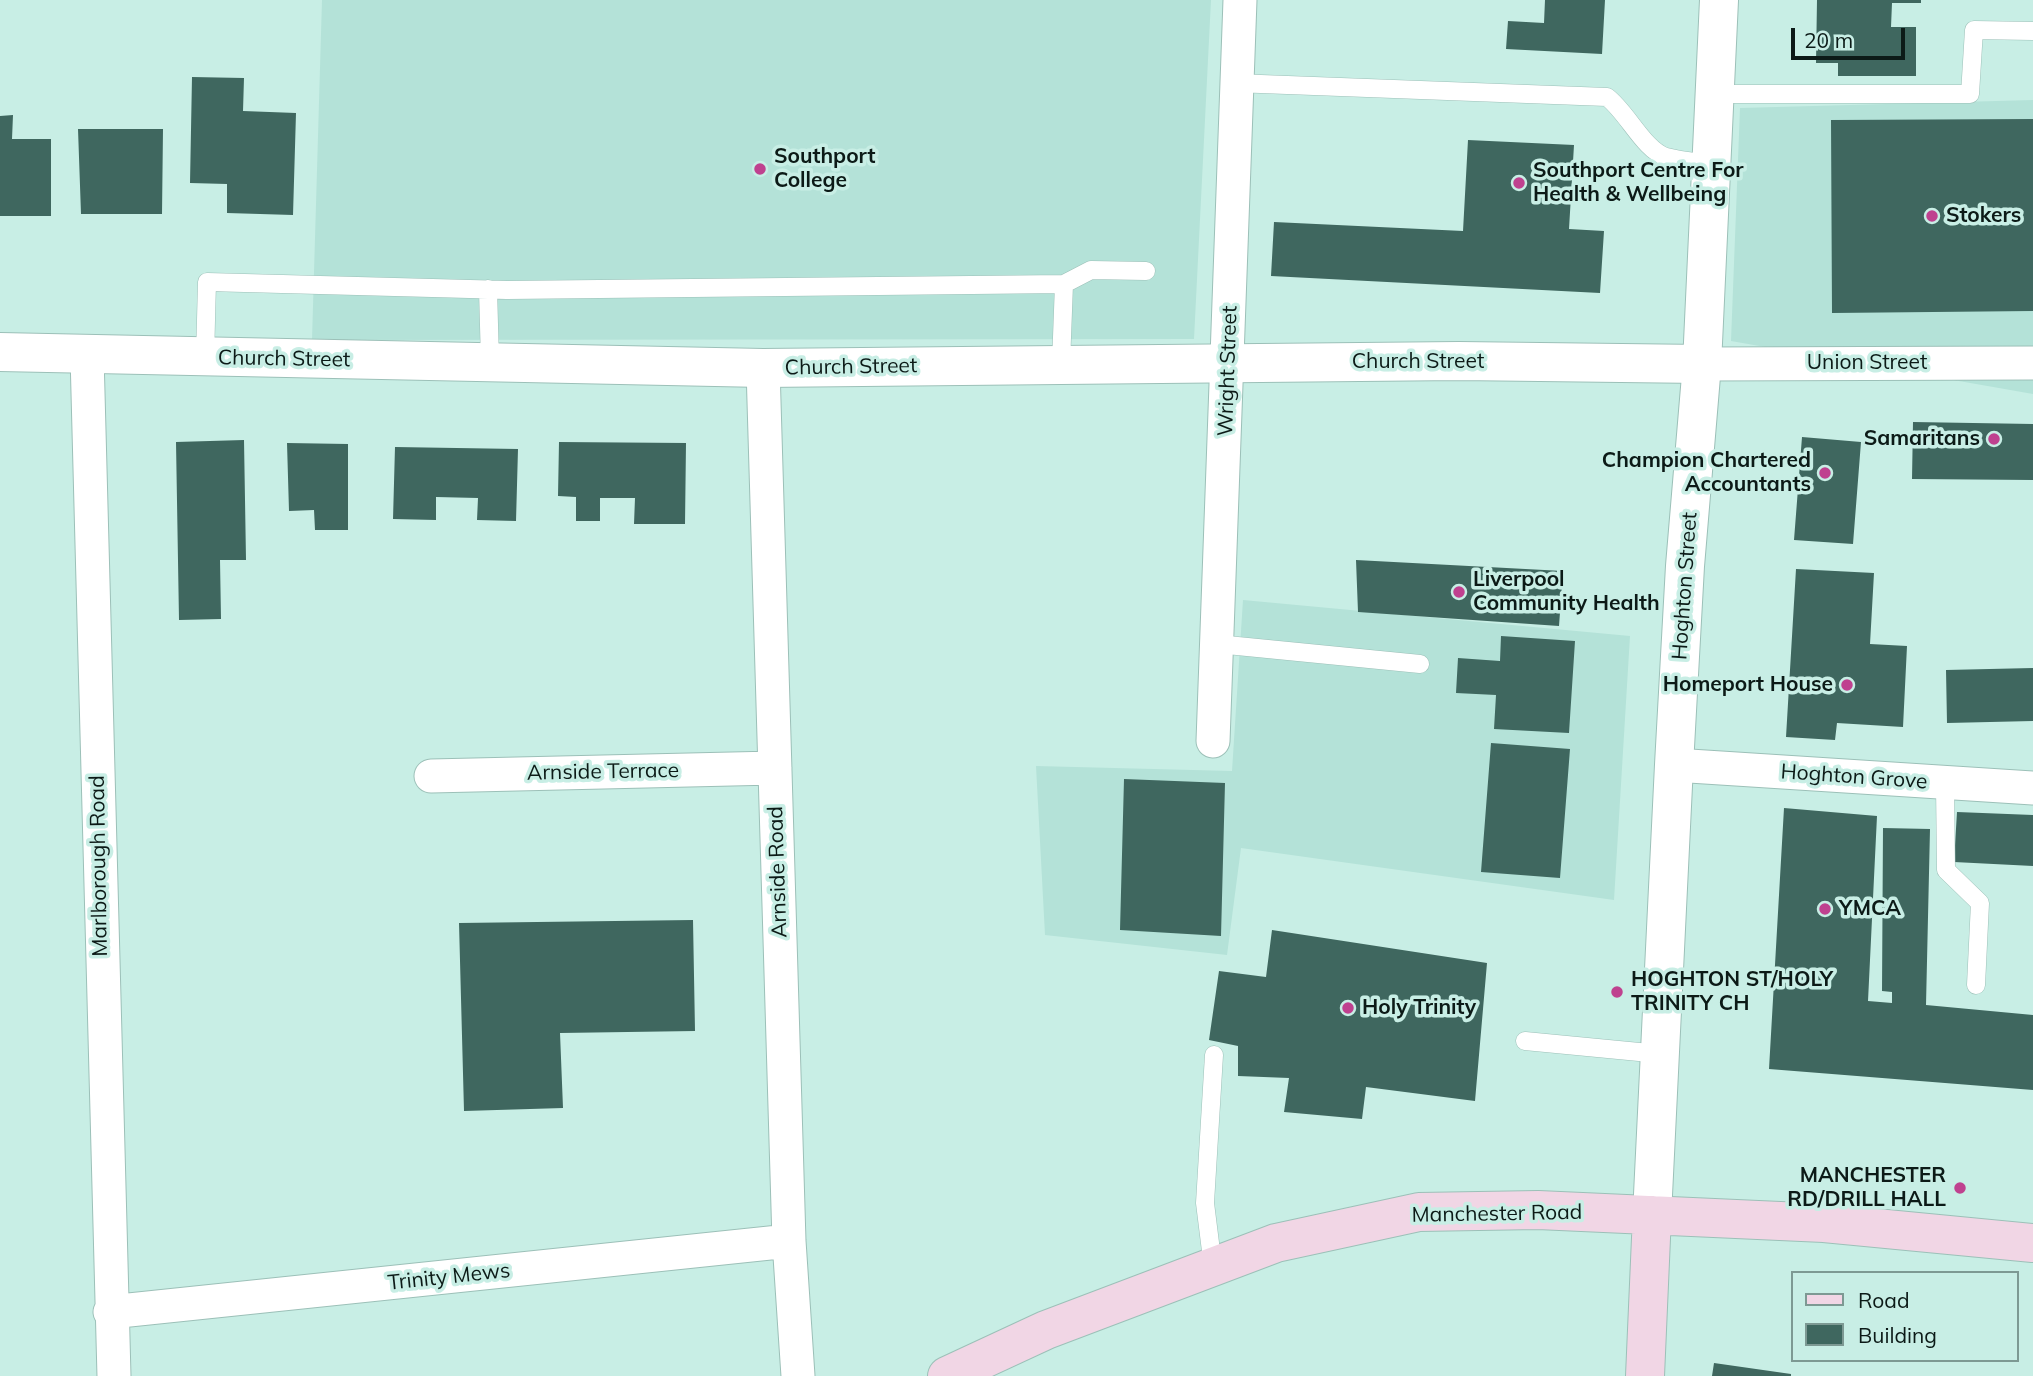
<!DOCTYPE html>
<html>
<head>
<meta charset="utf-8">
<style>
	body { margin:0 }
	#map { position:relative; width:2033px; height:1376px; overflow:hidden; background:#c8eee5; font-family:Mulish,sans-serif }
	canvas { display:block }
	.legend { position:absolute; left:1791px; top:1271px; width:228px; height:91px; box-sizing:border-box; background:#c8eee5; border:2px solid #7d9993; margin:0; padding:9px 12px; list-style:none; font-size:21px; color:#0c1a17 }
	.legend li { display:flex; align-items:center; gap:14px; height:35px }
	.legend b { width:35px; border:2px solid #7d9993 }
	.scale { position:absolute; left:1791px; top:28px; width:114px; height:32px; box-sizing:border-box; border:4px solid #0c1a17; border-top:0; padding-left:9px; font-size:21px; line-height:24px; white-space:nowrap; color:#0c1a17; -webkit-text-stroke:5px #c8eee5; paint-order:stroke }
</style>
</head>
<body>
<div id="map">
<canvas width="2033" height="1376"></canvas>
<ul class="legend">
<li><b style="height:9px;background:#f1d6e5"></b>Road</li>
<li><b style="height:19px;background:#3f675f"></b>Building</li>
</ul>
<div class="scale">20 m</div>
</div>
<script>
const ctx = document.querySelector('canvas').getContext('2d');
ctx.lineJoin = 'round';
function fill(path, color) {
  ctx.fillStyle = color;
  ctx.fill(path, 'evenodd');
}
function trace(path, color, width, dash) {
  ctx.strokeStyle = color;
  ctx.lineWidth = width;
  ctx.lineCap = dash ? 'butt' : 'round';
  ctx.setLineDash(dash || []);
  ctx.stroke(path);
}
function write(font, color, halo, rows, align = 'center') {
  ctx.font = font + ' Mulish,sans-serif';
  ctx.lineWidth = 7;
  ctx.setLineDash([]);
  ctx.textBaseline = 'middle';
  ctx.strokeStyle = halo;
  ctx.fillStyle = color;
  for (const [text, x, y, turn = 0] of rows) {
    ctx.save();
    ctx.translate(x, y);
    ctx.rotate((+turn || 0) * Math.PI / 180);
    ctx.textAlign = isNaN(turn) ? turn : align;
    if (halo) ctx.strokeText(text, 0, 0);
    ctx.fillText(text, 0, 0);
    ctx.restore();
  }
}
const built = new Path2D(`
	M 322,0 L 1211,0 L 1194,339 L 312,340 Z
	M 2033,100 L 2033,394 L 1731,341 L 1740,108 Z
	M 1243,600 L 1630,636 L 1614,900 L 1241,848 L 1227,955 L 1045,935 L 1036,766 L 1232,771 Z`);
const building = new Path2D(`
	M 1545,0 L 1605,0 L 1602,54 L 1506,49 L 1508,21 L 1544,23 Z
	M 1817,0 L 1921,0 L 1921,3 L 1892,3 L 1891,27 L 1916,27 L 1916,76 L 1838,76 L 1838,63 L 1816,63 Z
	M 192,77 L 244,78 L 243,111 L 296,113 L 293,215 L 227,213 L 227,184 L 190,183 Z
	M 13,115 L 12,139 L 51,139 L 51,216 L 0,216 L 0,116 Z
	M 2033,119 L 2033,311 L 1832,313 L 1831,120 Z
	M 78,129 L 163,129 L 162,214 L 81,214 Z
	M 1468,140 L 1574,145 L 1569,229 L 1604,231 L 1600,293 L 1271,276 L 1274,222 L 1463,231 Z
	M 1913,422 L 2033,424 L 2033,480 L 1912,479 Z
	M 1802,437 L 1861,442 L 1853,544 L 1794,540 Z
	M 244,440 L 246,560 L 220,560 L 221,619 L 179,620 L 176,442 Z
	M 559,442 L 686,443 L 685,524 L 634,524 L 635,498 L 600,498 L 600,521 L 576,521 L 576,497 L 558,496 Z
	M 287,443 L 348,444 L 348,530 L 315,530 L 314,510 L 289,511 Z
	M 395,447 L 518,449 L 516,521 L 477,520 L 478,498 L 436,497 L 436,520 L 393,519 Z
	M 1356,560 L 1563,571 L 1559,626 L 1358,612 Z
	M 1796,569 L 1874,573 L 1870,644 L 1907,646 L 1903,727 L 1837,723 L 1835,740 L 1786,737 Z
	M 1501,636 L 1575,641 L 1569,733 L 1494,729 L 1496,695 L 1456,693 L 1458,658 L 1500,661 Z
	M 2033,668 L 2033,721 L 1947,723 L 1946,670 Z
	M 1491,743 L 1570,749 L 1560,878 L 1481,872 Z
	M 1124,779 L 1225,783 L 1221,936 L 1120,930 Z
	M 1784,808 L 1877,816 L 1868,1001 L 1892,1003 L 1892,992 L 1882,991 L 1883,828 L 1930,829 L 1926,1005 L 2033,1015 L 2033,1090 L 1769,1069 Z
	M 1957,812 L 2033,815 L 2033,866 L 1954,862 Z
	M 693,920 L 695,1031 L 560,1033 L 563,1108 L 464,1111 L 459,923 Z
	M 1272,930 L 1487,963 L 1475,1101 L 1366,1087 L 1362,1119 L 1284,1112 L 1289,1078 L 1238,1076 L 1238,1046 L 1209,1040 L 1219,971 L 1266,977 Z
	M 1714,1363 L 1791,1374 L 1791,1376 L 1712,1376 Z`);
const service = new Path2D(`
	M 1234,83 L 1607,97 C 1627,112 1644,150 1666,157 C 1680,161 1696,162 1711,164
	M 1715,94 L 1970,94 L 1974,30 L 2033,31
	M 488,289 L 490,361
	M 205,358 L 207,282 L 507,290 L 1064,284 L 1091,270 L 1146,271
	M 1061,364 L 1064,284
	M 1217,644 L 1420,664
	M 1945,783 L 1946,870 L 1980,903 L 1976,985
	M 1525,1041 L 1660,1054
	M 1213,1267 L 1205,1203 L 1214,1055`);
const minor = new Path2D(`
	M 87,355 L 114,1376
	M 1702,364 L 2033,363
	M 763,368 L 789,1241 L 798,1376
	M 1213,741 L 1240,0
	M 1674,765 L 2033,788
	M 431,776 L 775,768
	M 110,1312 L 789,1241`);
const tertiary = new Path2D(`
	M 0,352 L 763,368 L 1459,361 L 1702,364
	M 1652,1215 L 1674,765 L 1685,566 L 1702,364 L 1719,0`);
const secondary = new Path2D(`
	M 947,1376 L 1046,1330 L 1276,1243 L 1419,1212 L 1538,1210 L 1824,1223 L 2033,1243
	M 1645,1376 L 1652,1215`);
const markers = [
	[760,169,7,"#bf418f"],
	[1519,183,7,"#bf418f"],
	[1932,216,7,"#bf418f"],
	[1994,439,7,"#bf418f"],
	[1825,473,7,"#bf418f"],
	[1459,592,7,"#bf418f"],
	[1847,685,7,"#bf418f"],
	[1825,909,7,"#bf418f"],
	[1617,992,7,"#bf418f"],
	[1348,1008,7,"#bf418f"],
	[1960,1188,7,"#bf418f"]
];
const poiNames = [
	["Southport",774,157],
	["College",774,181],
	["Southport Centre For",1533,171],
	["Health & Wellbeing",1533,195],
	["Stokers",1946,216],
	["Samaritans",1980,439,"right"],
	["Champion Chartered",1811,461,"right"],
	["Accountants",1811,485,"right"],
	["Liverpool",1473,580],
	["Community Health",1473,604],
	["Homeport House",1833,685,"right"],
	["YMCA",1839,909],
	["HOGHTON ST/HOLY",1631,980],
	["TRINITY CH",1631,1004],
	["Holy Trinity",1362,1008],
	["MANCHESTER",1946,1176,"right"],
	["RD/DRILL HALL",1946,1200,"right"]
];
const streetNames = [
	["Church Street",284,359,1],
	["Church Street",1418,362],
	["Union Street",1867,363],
	["Church Street",851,367,-1],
	["Wright Street",1228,371,-88],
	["Hoghton Street",1685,586,-86],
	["Arnside Terrace",603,772,-1],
	["Hoghton Grove",1854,777,4],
	["Marlborough Road",99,866,-91],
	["Arnside Road",778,872,-92],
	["Manchester Road",1497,1214,-1],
	["Trinity Mews",449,1277,-6]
];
fill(built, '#b4e2d8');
fill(building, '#3f675f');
trace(service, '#9cc0b8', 19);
trace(minor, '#9cc0b8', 35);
trace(tertiary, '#9cc0b8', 40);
trace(secondary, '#9cc0b8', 40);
trace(service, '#fff', 18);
trace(minor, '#fff', 33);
trace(tertiary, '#fff', 38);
trace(secondary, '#f1d6e5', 38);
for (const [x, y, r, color] of markers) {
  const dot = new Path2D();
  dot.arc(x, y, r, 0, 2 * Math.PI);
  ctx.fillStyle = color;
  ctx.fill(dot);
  trace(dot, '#c8eee5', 2.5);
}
write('bold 21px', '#0c1a17', '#c8eee5', poiNames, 'left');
write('21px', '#0c1a17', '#c8eee5', streetNames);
</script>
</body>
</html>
